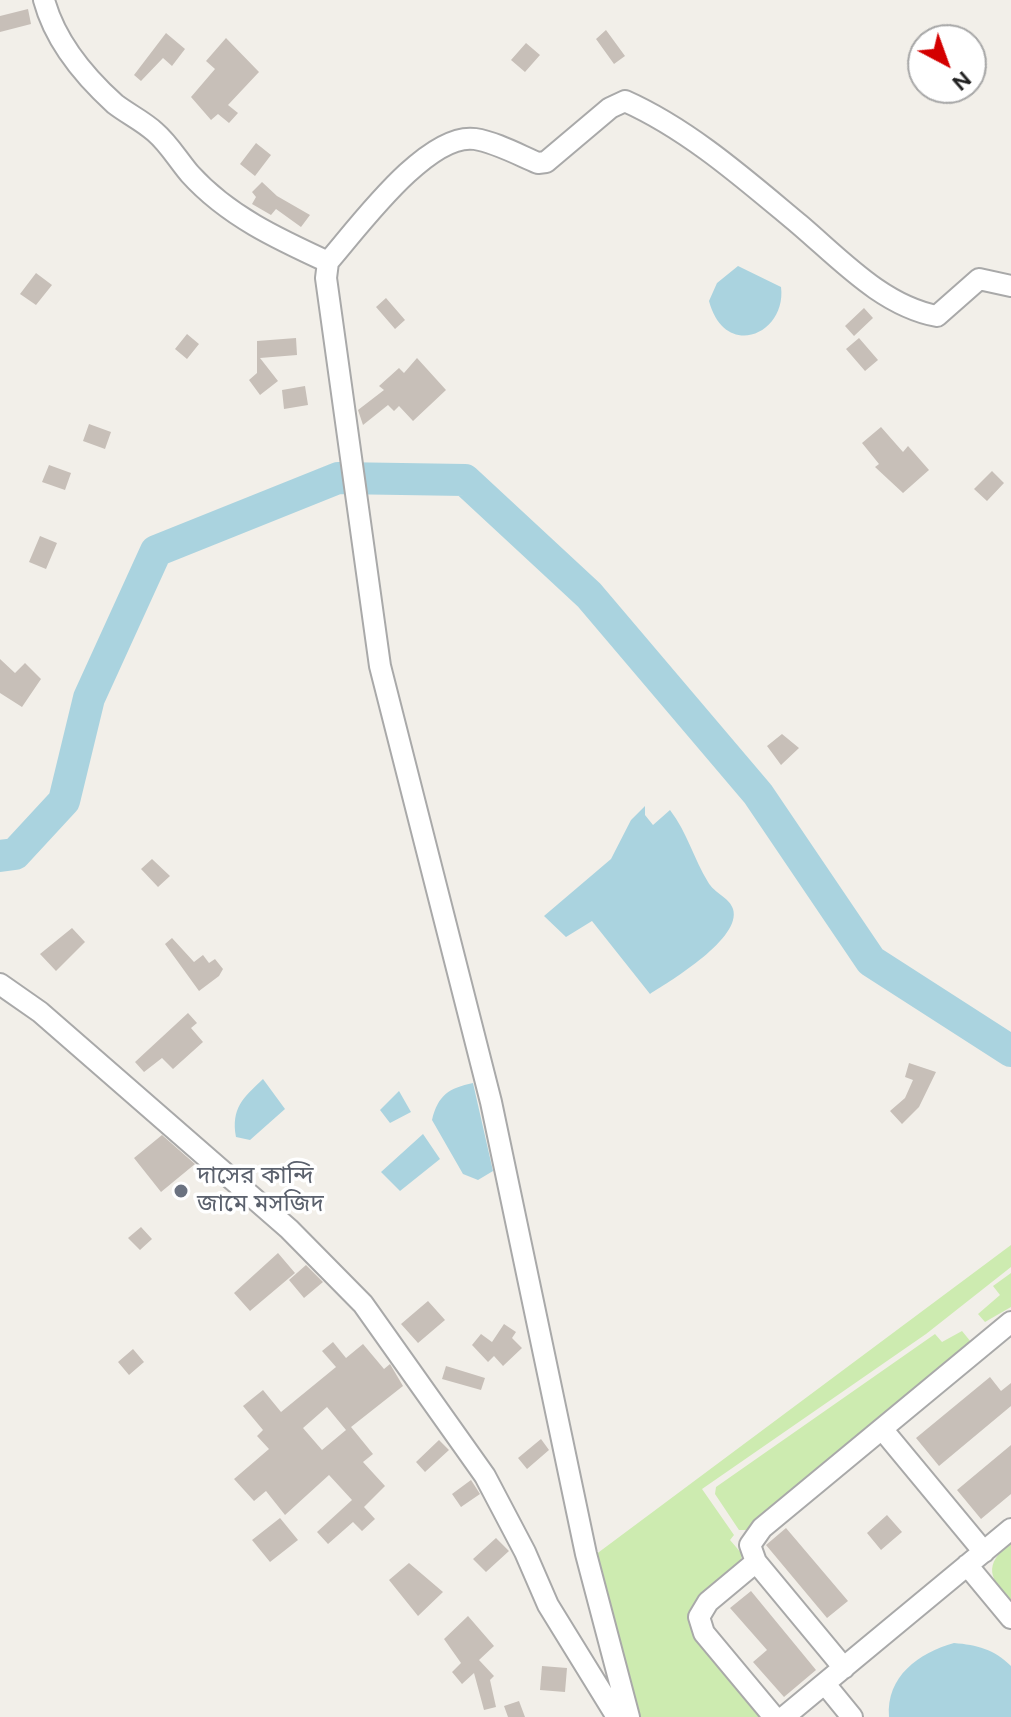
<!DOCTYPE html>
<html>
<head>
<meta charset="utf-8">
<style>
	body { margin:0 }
	#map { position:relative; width:1011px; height:1717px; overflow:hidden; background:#f2efe9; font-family:"DM Sans",sans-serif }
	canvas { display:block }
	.north { position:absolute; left:907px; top:24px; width:80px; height:80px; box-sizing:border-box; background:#fff; border:2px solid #a7a7a7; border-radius:50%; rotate:139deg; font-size:22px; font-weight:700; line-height:32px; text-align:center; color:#222 }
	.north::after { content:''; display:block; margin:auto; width:28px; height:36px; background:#d40000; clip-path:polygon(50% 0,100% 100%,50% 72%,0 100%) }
</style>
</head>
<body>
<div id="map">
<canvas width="1011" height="1717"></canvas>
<div class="north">N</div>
</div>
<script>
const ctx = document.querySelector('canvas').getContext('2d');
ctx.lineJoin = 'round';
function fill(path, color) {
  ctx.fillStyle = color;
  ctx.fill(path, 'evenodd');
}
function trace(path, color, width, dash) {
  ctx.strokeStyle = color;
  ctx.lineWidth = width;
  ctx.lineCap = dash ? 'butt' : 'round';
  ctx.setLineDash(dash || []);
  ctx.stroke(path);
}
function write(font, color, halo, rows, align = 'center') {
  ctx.font = font + ' "DM Sans","Noto Sans Bengali",sans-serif';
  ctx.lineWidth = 7;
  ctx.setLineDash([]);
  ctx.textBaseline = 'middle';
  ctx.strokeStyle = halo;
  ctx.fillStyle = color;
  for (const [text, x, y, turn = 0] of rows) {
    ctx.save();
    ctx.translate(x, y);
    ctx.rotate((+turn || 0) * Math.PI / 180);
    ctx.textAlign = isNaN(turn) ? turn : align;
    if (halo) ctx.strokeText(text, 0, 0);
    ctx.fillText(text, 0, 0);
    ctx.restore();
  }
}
const grass = new Path2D(`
	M 1011,1245 L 1011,1267 L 926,1334 L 702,1489 L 734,1535 L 730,1540 L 742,1554 L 740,1566 L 694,1610 L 761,1717 L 639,1717 L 595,1555 Z
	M 1011,1273 L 1011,1307 L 985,1322 L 978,1314 L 1000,1295 L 993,1286 Z
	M 962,1331 L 971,1342 L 746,1530 L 739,1530 L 715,1494 L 716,1487 L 935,1334 L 942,1342 Z
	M 1011,1542 L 1011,1603 C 990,1578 982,1566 1011,1542 Z`);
const water = new Path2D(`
	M 738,266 L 781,287 C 787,334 725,361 709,301 L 717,283 Z
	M 645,806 L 645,815 L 653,825 L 670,810 C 687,832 694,859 708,882 C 714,893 730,898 733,909 C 742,938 672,980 650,994 L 592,921 L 566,937 L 544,916 L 611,859 L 631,820 Z
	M 263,1079 L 285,1109 L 250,1140 L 236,1137 C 231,1108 243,1098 263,1079 Z
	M 473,1083 L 493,1171 L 478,1180 L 463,1174 L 432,1120 C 438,1095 449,1088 473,1083 Z
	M 399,1091 L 411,1112 L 390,1123 L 380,1110 Z
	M 423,1134 L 440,1159 L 400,1191 L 381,1172 Z
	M 954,1643 C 977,1645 994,1649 1011,1666 L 1011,1717 L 889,1717 C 886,1676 919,1653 954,1643 Z`);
const river = new Path2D(`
	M 0,856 L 15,854 L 64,801 L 89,698 L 156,551 L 338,478 L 465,480 L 589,595 L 758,794 L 871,961 L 1011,1051`);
const building = new Path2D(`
	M 28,9 L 31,24 L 0,32 L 0,16 Z
	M 606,30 L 625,56 L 614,64 L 596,39 Z
	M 166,33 L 185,49 L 172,66 L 163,58 L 141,81 L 134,75 Z
	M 226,38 L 259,72 L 228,105 L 238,113 L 229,123 L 218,114 L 211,120 L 191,97 L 215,69 L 206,61 Z
	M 526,43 L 540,55 L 525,72 L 511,60 Z
	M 256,143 L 271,155 L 255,176 L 240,164 Z
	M 262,182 L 277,196 L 310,215 L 301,227 L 276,209 L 271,215 L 252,204 L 256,197 L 252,192 Z
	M 36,273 L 52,285 L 36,305 L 20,294 Z
	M 386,298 L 405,320 L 395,329 L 376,307 Z
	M 864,308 L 873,318 L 854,336 L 845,326 Z
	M 187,334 L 199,344 L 187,359 L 175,349 Z
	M 296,338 L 297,355 L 260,358 L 278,381 L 260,395 L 249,380 L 257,373 L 257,341 Z
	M 859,338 L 878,360 L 865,371 L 846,349 Z
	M 417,358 L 446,390 L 413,421 L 399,406 L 394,411 L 388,405 L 363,425 L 358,410 L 384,390 L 379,386 L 399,368 L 404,373 Z
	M 305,386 L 308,405 L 284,409 L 282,390 Z
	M 89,424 L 111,432 L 105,449 L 83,441 Z
	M 881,427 L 903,452 L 908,446 L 929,470 L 903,493 L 875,467 L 879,464 L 862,443 Z
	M 49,465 L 71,473 L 65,490 L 42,482 Z
	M 992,471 L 1004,483 L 987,501 L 974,489 Z
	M 40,536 L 57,543 L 46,569 L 29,562 Z
	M 0,659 L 15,673 L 25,663 L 41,679 L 22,707 L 0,693 Z
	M 782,734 L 799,748 L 781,765 L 767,746 Z
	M 152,859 L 170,876 L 158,887 L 141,869 Z
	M 72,928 L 85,942 L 56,971 L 40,954 Z
	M 172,938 L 194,962 L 203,955 L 209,963 L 215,959 L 223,969 L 219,976 L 199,991 L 165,944 Z
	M 188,1013 L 197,1023 L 191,1028 L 203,1042 L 173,1069 L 162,1058 L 144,1072 L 135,1062 Z
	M 909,1063 L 936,1072 L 919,1107 L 902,1124 L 890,1111 L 905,1098 L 913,1080 L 905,1077 Z
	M 162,1135 L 195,1164 L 161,1192 L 134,1158 Z
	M 141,1227 L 152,1239 L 140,1250 L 128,1238 Z
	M 278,1253 L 295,1273 L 250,1311 L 234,1293 Z
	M 306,1265 L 323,1282 L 304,1298 L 289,1280 Z
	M 428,1301 L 445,1320 L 418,1343 L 401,1324 Z
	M 504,1324 L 516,1332 L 512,1338 L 522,1348 L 503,1366 L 494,1356 L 488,1362 L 472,1345 L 481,1334 L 492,1342 Z
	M 333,1342 L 346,1358 L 363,1344 L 384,1369 L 390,1364 L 403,1386 L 351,1427 L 373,1454 L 363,1462 L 385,1486 L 364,1507 L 375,1519 L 362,1531 L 353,1522 L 328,1544 L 317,1532 L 352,1500 L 329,1475 L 285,1515 L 266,1491 L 254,1501 L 234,1479 L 269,1449 L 257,1436 L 263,1430 L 243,1406 L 263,1390 L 281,1412 L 336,1367 L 322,1351 ZM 327,1407 L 346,1430 L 322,1450 L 303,1428 Z
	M 133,1349 L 144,1362 L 129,1375 L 118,1362 Z
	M 446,1366 L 485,1378 L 481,1390 L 442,1379 Z
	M 990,1377 L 1001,1391 L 1011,1383 L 1011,1406 L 939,1466 L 916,1438 Z
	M 541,1439 L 549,1450 L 527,1469 L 518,1458 Z
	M 439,1440 L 449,1450 L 425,1472 L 416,1462 Z
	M 1011,1445 L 1011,1494 L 981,1519 L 957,1490 Z
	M 471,1480 L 480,1494 L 461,1507 L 452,1494 Z
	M 887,1515 L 902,1532 L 881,1550 L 867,1533 Z
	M 280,1518 L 298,1540 L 270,1562 L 252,1540 Z
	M 786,1528 L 848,1601 L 827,1618 L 766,1545 Z
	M 496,1538 L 509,1551 L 486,1572 L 473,1559 Z
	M 409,1563 L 443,1592 L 418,1616 L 389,1580 Z
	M 751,1591 L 816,1670 L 784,1697 L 753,1662 L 767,1650 L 730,1608 Z
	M 468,1616 L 494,1646 L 479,1660 L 494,1676 L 490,1680 L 496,1707 L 484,1710 L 474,1673 L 462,1684 L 452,1672 L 461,1663 L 444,1639 Z
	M 542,1666 L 567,1668 L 565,1692 L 540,1690 Z
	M 519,1701 L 525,1717 L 508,1717 L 504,1706 Z`);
const minor = new Path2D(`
	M 44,0 C 55,41 84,76 115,104 C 128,114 143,121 155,132 C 169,144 178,160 190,174 C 228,216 278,239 328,262 L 326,278 L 380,666 L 491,1102 L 586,1554 L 629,1717
	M 328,262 C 357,229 427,132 475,139 C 495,142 519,155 538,163 L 546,162 L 610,108 L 625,101 C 690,130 747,181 800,225 C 841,260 883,306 937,316 L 979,279 L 1011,286
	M 0,984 L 40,1012 L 289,1229 L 363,1304 L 485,1476 L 525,1552 L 548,1605 L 617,1717
	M 882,1429 L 984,1552
	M 756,1562 L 708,1602 L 699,1617 L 704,1633 L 774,1717
	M 967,1565 L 1011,1618
	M 844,1668 L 756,1562 L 750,1545 L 762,1528 L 1011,1322
	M 825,1684 L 852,1717
	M 784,1717 L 1011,1529`);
const markers = [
	[181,1191,8,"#6b7280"]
];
const worshipNames = [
	["দাসের কান্দি",197,1177],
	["জামে মসজিদ",197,1205]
];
fill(grass, '#cdebb0');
fill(water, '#aad3df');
trace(river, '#aad3df', 32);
fill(building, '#c7bfb8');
trace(minor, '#a9a9a9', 24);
trace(minor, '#fff', 20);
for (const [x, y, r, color] of markers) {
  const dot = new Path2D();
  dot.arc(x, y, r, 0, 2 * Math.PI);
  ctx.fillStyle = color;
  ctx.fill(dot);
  trace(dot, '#fff', 3);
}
write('24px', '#5b616d', '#fff', worshipNames, 'left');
</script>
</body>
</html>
